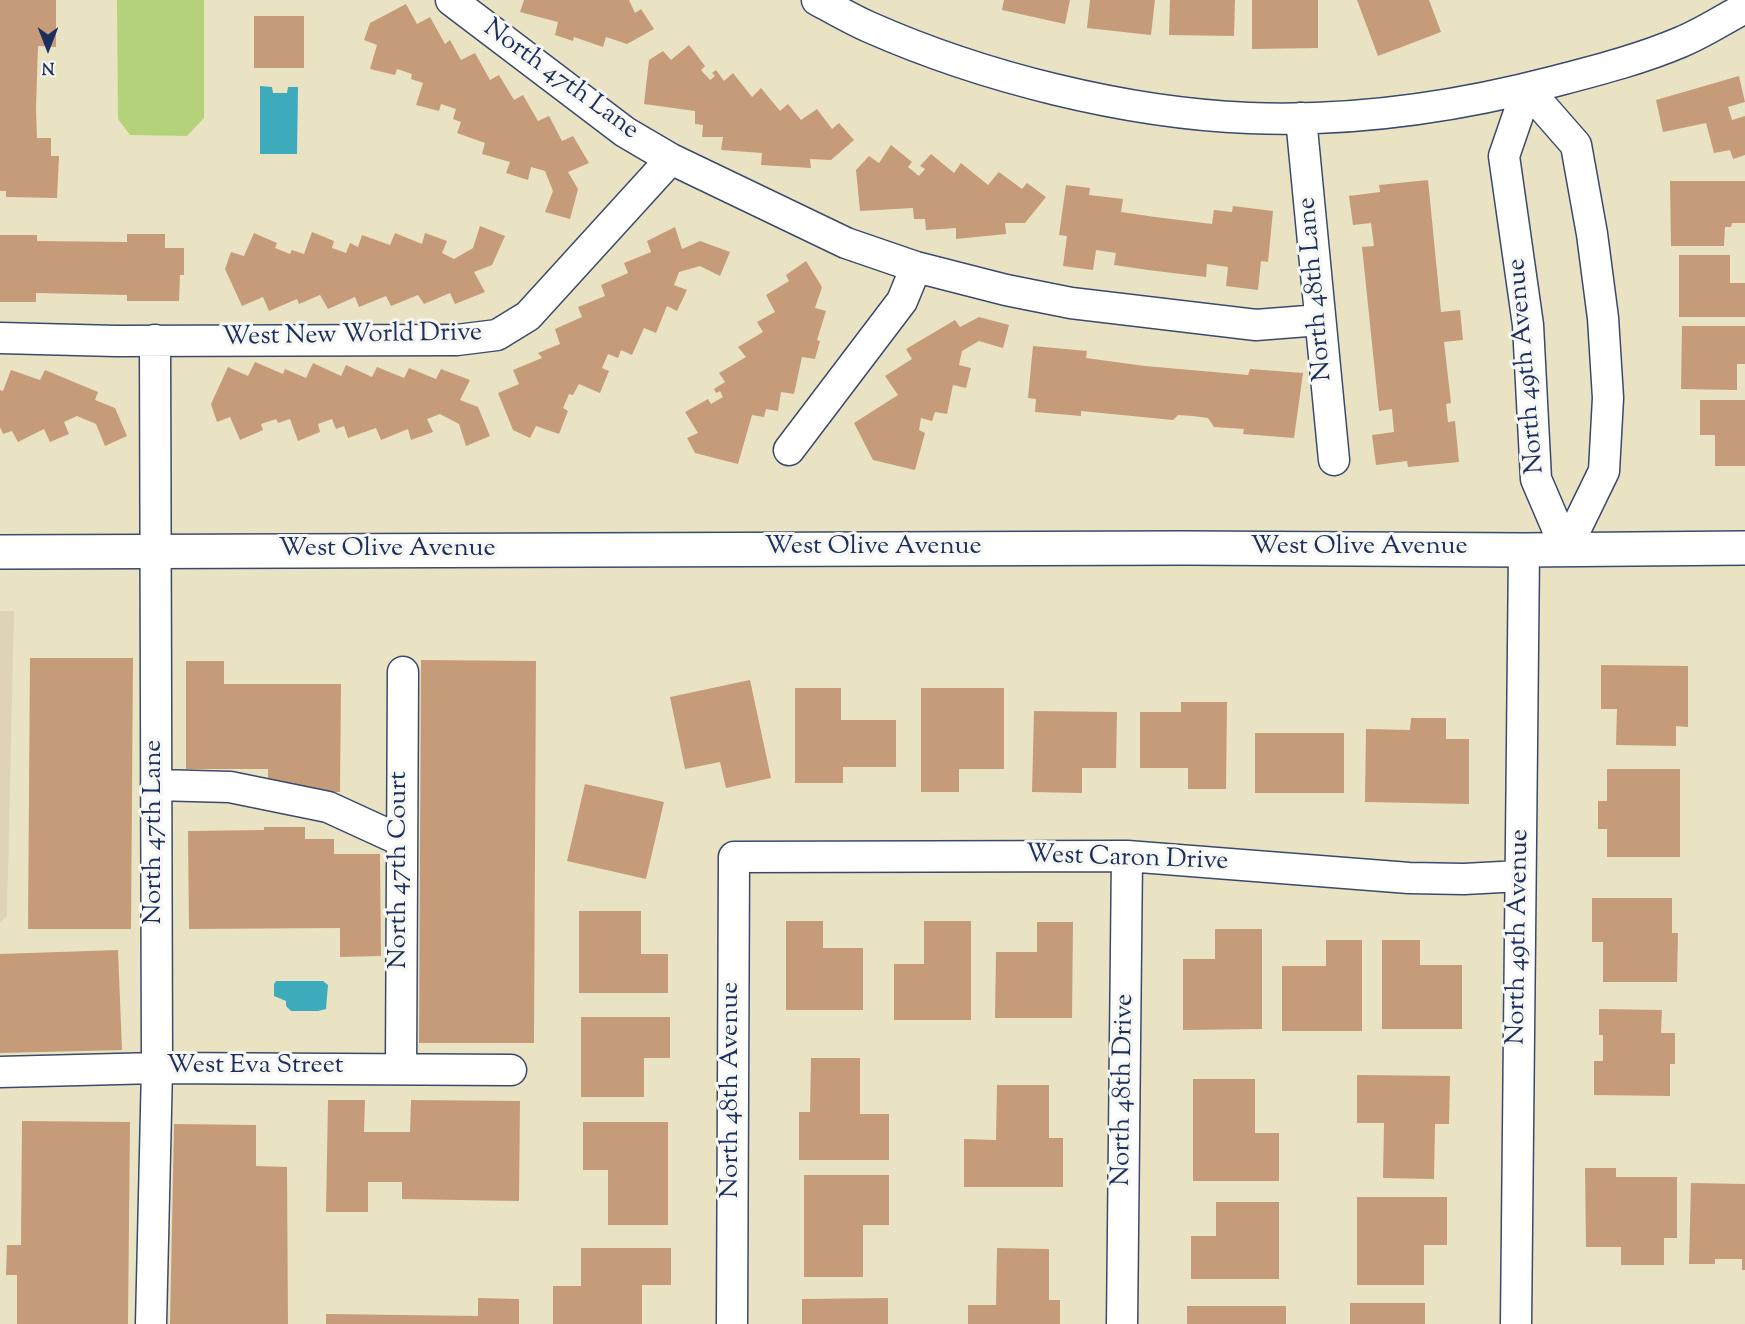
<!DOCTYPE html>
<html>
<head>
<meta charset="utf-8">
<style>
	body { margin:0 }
	#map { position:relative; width:1745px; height:1324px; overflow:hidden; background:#e9e3c3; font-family:"Sorts Mill Goudy",serif }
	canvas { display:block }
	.north { position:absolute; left:18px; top:18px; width:60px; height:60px; -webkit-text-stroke:4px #f6f6f2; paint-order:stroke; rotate:180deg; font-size:16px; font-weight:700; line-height:24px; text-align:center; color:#1b2f5e }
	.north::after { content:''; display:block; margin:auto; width:21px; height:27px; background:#1b2f5e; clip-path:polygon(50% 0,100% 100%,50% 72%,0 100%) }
</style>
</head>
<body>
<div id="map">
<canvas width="1745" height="1324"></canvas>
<div class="north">N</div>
</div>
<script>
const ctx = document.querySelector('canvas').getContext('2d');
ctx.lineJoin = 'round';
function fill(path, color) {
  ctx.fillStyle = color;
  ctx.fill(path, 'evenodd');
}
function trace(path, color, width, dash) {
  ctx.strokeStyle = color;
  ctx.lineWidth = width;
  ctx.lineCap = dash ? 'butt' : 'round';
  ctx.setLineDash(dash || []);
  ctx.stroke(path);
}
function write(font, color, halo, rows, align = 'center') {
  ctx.font = font + ' "Sorts Mill Goudy",serif';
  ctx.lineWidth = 6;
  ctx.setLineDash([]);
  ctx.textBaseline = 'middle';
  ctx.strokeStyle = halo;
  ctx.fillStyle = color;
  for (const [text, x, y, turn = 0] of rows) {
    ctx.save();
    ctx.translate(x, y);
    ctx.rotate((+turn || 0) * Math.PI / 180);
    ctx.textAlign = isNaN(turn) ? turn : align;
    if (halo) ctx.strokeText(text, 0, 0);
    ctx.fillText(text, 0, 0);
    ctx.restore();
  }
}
const built = new Path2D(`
	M 0,611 L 14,611 L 7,916 L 0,923 Z`);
const green = new Path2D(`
	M 117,0 L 204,0 L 204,118 L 187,136 L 130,135 L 118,119 Z`);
const water = new Path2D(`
	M 260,86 L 272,87 L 273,93 L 287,93 L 288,87 L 298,87 L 297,154 L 260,154 Z
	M 276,981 L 323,981 L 328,985 L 326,1009 L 318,1011 L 291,1011 L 286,1006 L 286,1001 L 274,996 L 274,984 Z`);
const building = new Path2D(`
	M 0,0 L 56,0 L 56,47 L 38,46 L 36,109 L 37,138 L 51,138 L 51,156 L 59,156 L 57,198 L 6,197 L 6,191 L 0,191 Z
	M 524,0 L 629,0 L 635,13 L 641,9 L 654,29 L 627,44 L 606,37 L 603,47 L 574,37 L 573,41 L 555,35 L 558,22 L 520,12 Z
	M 1004,0 L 1070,0 L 1065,24 L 1002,10 Z
	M 1090,0 L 1155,0 L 1151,35 L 1087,28 Z
	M 1170,0 L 1235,0 L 1234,36 L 1169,35 Z
	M 1252,0 L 1318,0 L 1318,48 L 1252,49 Z
	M 1357,0 L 1429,0 L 1441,32 L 1378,56 Z
	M 406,4 L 417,24 L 430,17 L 445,44 L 450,40 L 461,60 L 475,53 L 490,80 L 499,75 L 514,100 L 523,95 L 538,121 L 549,116 L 562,141 L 573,136 L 589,163 L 568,172 L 578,189 L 570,219 L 545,212 L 553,191 L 545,171 L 531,167 L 528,180 L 506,173 L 510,162 L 482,154 L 485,143 L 457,133 L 461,122 L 453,119 L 456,109 L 441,104 L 439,111 L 416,105 L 423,83 L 411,79 L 412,74 L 397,69 L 395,75 L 370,69 L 377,45 L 364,40 L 370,23 Z
	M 254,16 L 304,16 L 304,68 L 254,68 Z
	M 689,45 L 705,66 L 701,70 L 710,80 L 715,76 L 712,73 L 716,70 L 724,81 L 733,73 L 752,97 L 761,88 L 780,111 L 788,104 L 801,120 L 817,109 L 832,129 L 839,123 L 854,140 L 831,160 L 810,159 L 811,168 L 761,165 L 762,153 L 721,150 L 723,137 L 702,137 L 703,125 L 695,124 L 695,111 L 644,104 L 649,60 L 663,51 L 671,60 Z
	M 1739,76 L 1745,102 L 1728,107 L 1732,120 L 1745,116 L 1745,155 L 1733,159 L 1730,150 L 1714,153 L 1706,123 L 1663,132 L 1656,100 Z
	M 891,145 L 912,162 L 908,167 L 919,176 L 925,169 L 920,166 L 931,154 L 954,173 L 961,163 L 988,185 L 999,172 L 1022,189 L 1027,183 L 1046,197 L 1025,223 L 1005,223 L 1006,234 L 956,239 L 956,228 L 926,230 L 925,219 L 914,219 L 913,208 L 860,211 L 856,170 L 869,156 L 879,163 Z
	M 1428,180 L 1441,312 L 1460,310 L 1463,340 L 1444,342 L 1451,403 L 1446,404 L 1448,422 L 1455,421 L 1459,462 L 1408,467 L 1407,461 L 1376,465 L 1372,435 L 1394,432 L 1392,409 L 1379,411 L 1362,247 L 1374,246 L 1371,223 L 1353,225 L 1349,196 L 1380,192 L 1379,185 Z
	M 1670,181 L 1745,181 L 1745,223 L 1732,223 L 1731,227 L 1725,227 L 1724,246 L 1671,246 Z
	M 1066,185 L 1090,188 L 1089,195 L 1123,199 L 1121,212 L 1155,217 L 1212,224 L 1214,210 L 1232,212 L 1233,206 L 1273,211 L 1268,262 L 1261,261 L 1258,290 L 1226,286 L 1228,267 L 1207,264 L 1206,277 L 1148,270 L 1114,265 L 1116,253 L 1096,250 L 1093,270 L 1063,266 L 1067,236 L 1059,235 Z
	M 480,226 L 505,236 L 492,265 L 474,272 L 485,292 L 455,304 L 450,293 L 424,304 L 418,295 L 391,306 L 386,296 L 359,307 L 355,297 L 328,309 L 320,295 L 299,304 L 297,299 L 269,311 L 263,297 L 242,306 L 225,269 L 231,252 L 244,256 L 254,233 L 277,243 L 275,248 L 290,254 L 292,250 L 304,254 L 312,232 L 334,241 L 332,248 L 346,253 L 350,243 L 358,247 L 362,235 L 390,245 L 395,233 L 422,244 L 425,233 L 447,241 L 442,253 L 454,259 L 473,248 Z
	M 675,227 L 682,249 L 700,241 L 730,252 L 720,276 L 700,266 L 679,272 L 674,285 L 687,290 L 677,311 L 667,306 L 656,333 L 644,328 L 632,355 L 621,350 L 618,358 L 608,354 L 602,368 L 609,371 L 600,393 L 579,384 L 573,395 L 569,394 L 563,408 L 568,411 L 559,434 L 536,426 L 530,438 L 513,430 L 498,393 L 519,384 L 513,370 L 542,358 L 538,353 L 560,344 L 555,329 L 582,317 L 578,307 L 605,296 L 601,285 L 628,273 L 624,263 L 651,252 L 647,241 Z
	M 127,234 L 165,234 L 165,248 L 184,248 L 184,275 L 180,275 L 179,301 L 127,301 L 127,295 L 36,293 L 36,302 L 0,302 L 0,235 L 37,235 L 37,241 L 127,242 Z
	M 1679,255 L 1730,255 L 1730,283 L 1745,283 L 1745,317 L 1679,317 Z
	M 806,261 L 822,287 L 815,308 L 826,311 L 817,340 L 820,341 L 815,359 L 802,357 L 794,394 L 781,392 L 778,411 L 766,409 L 764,417 L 752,415 L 738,464 L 695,453 L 687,438 L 698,433 L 685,412 L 708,399 L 711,404 L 723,397 L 720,391 L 716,393 L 714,389 L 725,382 L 719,373 L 746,357 L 738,347 L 763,332 L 757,322 L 775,312 L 766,295 L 789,281 L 786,275 Z
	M 979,317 L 1009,325 L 1003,348 L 979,341 L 962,351 L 959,365 L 971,368 L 966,388 L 953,385 L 947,414 L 935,412 L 932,421 L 921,418 L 919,430 L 925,433 L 915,470 L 873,460 L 854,423 L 898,395 L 885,376 L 912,359 L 906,349 L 955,320 L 960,327 Z
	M 1682,326 L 1745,326 L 1745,364 L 1737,364 L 1737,390 L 1681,389 Z
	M 1033,346 L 1087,351 L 1086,358 L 1145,366 L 1248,375 L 1250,369 L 1303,373 L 1294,438 L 1243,434 L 1244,429 L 1214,427 L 1208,418 L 1193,416 L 1178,415 L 1173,420 L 1081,411 L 1081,416 L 1035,412 L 1036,399 L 1028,398 Z
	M 255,362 L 283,374 L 285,369 L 306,378 L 313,363 L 341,376 L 346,365 L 372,377 L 377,367 L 404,378 L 409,368 L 436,379 L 441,369 L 470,380 L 460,400 L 478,407 L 490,436 L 466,446 L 459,424 L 440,414 L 427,419 L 433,432 L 411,440 L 408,429 L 381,440 L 376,428 L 348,438 L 344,426 L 336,429 L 332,419 L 318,424 L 320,432 L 298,441 L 290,419 L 278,423 L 276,419 L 261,424 L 263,430 L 240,440 L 230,417 L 217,422 L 211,404 L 228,367 L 248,376 Z
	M 11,370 L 40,380 L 45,370 L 98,392 L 95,400 L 115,408 L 127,436 L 105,446 L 96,424 L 77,416 L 64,422 L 69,434 L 50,442 L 44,429 L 18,442 L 12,431 L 3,434 L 0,427 L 0,390 L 3,391 Z
	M 1700,400 L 1745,400 L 1745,466 L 1715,466 L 1715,435 L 1700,435 Z
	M 30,658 L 133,658 L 131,929 L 28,929 Z
	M 421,660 L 536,661 L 534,1043 L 419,1043 Z
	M 186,661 L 224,661 L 224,684 L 341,684 L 340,792 L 268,792 L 268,769 L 186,769 Z
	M 1601,665 L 1688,666 L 1688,727 L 1676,726 L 1676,746 L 1616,745 L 1617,709 L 1601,709 Z
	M 750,680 L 771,778 L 726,788 L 720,762 L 685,769 L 670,697 Z
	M 795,688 L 841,688 L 841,720 L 896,720 L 896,767 L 843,767 L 843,783 L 795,783 Z
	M 921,688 L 1004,688 L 1004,769 L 959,769 L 959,792 L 921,792 Z
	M 1181,702 L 1227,702 L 1226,789 L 1188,789 L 1188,768 L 1140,768 L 1140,712 L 1181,712 Z
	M 1034,711 L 1117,712 L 1116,768 L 1082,768 L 1082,793 L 1032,792 Z
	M 1411,718 L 1446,718 L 1446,739 L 1469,739 L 1469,804 L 1365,802 L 1366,729 L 1410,730 Z
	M 1255,733 L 1344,733 L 1344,793 L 1255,793 Z
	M 1607,769 L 1680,769 L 1680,857 L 1607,857 L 1607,829 L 1598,829 L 1598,801 L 1607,801 Z
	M 585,784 L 664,802 L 646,879 L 567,861 Z
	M 264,827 L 305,827 L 305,839 L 334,839 L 334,854 L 380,854 L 381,956 L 340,957 L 340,928 L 189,929 L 188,831 L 264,830 Z
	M 1592,898 L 1672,898 L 1672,933 L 1678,933 L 1677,982 L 1603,982 L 1603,942 L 1592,942 Z
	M 579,911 L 641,911 L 641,954 L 668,954 L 668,993 L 579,993 Z
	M 786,921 L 823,921 L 823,948 L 863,948 L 863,1010 L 786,1010 Z
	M 924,921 L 971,921 L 971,1020 L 894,1020 L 894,964 L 924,964 Z
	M 1037,922 L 1073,922 L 1072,1018 L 995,1018 L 996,952 L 1037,952 Z
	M 1215,929 L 1262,929 L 1262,1029 L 1183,1030 L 1183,959 L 1215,959 Z
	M 1326,940 L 1362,940 L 1362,1031 L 1282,1031 L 1282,966 L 1326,966 Z
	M 1382,940 L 1420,940 L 1420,965 L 1462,965 L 1462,1029 L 1382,1029 Z
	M 118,950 L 122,1050 L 0,1053 L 0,954 Z
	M 1599,1009 L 1662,1010 L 1661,1033 L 1675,1033 L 1675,1064 L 1670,1064 L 1670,1096 L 1594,1095 L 1594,1061 L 1603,1061 L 1603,1035 L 1599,1035 Z
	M 581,1017 L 670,1017 L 670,1058 L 644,1058 L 644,1097 L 581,1097 Z
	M 811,1058 L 860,1058 L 860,1114 L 889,1114 L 889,1160 L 799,1160 L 799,1112 L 810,1112 Z
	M 1357,1075 L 1450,1076 L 1449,1124 L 1435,1124 L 1434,1179 L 1383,1178 L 1384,1123 L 1357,1123 Z
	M 1193,1079 L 1255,1079 L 1255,1133 L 1279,1133 L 1279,1181 L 1193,1181 Z
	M 997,1085 L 1049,1085 L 1049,1138 L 1063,1138 L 1063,1187 L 964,1187 L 964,1139 L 996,1140 Z
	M 328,1100 L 365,1100 L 364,1132 L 410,1132 L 411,1100 L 520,1101 L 519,1201 L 402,1199 L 402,1182 L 368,1182 L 368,1212 L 326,1212 Z
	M 22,1121 L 130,1122 L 128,1324 L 17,1324 L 17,1275 L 6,1275 L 7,1245 L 21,1245 Z
	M 583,1122 L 668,1122 L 668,1225 L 608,1225 L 608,1170 L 583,1170 Z
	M 174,1124 L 256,1125 L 256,1166 L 287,1167 L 288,1324 L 170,1324 Z
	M 1585,1168 L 1616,1168 L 1616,1177 L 1677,1177 L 1677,1238 L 1664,1238 L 1664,1265 L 1621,1265 L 1621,1247 L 1586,1247 Z
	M 804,1175 L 889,1175 L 889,1225 L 863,1225 L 863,1277 L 804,1277 Z
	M 1691,1183 L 1745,1184 L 1745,1270 L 1742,1270 L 1742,1259 L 1715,1259 L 1715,1264 L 1689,1264 Z
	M 1357,1197 L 1447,1197 L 1447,1245 L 1424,1245 L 1424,1285 L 1357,1285 Z
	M 1216,1202 L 1279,1202 L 1279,1279 L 1191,1279 L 1191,1236 L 1216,1236 Z
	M 581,1248 L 671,1248 L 671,1285 L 642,1285 L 642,1324 L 553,1324 L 553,1286 L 581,1286 Z
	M 997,1248 L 1049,1249 L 1049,1300 L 1060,1300 L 1060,1324 L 968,1324 L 968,1305 L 996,1305 Z
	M 478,1298 L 519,1299 L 519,1324 L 326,1324 L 326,1314 L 478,1316 Z
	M 888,1298 L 888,1324 L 802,1324 L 802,1299 Z
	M 1350,1303 L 1425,1303 L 1425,1324 L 1350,1324 Z
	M 1187,1306 L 1286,1306 L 1286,1324 L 1187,1324 Z`);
const street = new Path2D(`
	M 451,0 L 625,132 L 671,159 L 846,243 L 916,267 L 1006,290 L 1071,303 L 1256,325 L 1320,320
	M 817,0 C 834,9 851,19 869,27 C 982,77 1125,113 1249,118 C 1352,122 1457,107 1556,81 C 1598,70 1641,59 1681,42 C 1703,33 1724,19 1745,8
	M 1527,89 L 1576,145 L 1592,234 L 1603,318 L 1608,398 L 1604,471 L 1566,549
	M 1527,89 L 1504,156 L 1528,325 L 1536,479 L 1566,549
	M 1301,118 L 1334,460
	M 0,338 L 116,341 L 457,340 L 497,335 L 528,316 L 671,159
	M 789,450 L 902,301 L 916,267
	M 156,785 L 230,787 L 328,807 L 400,840
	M 401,1068 L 403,672
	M 0,1072 L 157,1068 L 511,1070
	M 151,1324 L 157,1068 L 155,340
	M 732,1324 L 734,857 L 1127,856 L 1409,878 L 1464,879 L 1520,876
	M 1122,1324 L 1127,856
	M 1516,1324 L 1524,550`);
const secondary = new Path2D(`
	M 0,552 L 1184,548 L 1524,550 L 1745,548`);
const streetNames = [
	["North 47th Lane",560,81,36],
	["North 48th Lane",1317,289,-95],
	["West New World Drive",352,337,-1],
	["North 49th Avenue",1528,366,-95],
	["West Olive Avenue",873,549],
	["West Olive Avenue",1359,549],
	["West Olive Avenue",387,551],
	["North 47th Lane",156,832,-90],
	["West Caron Drive",1127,860,2],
	["North 47th Court",401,870,-90],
	["North 49th Avenue",1520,937,-89],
	["West Eva Street",255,1068],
	["North 48th Avenue",733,1090,-90],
	["North 48th Drive",1125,1090,-89]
];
fill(built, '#dfd3b6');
fill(green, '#b4d279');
fill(water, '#3eabbc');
fill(building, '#c69b79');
trace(street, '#3a4a6d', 33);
trace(secondary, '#3a4a6d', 36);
trace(street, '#fff', 30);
trace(secondary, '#fff', 33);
write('26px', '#1b2f5e', '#f6f6f2', streetNames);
</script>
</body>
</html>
